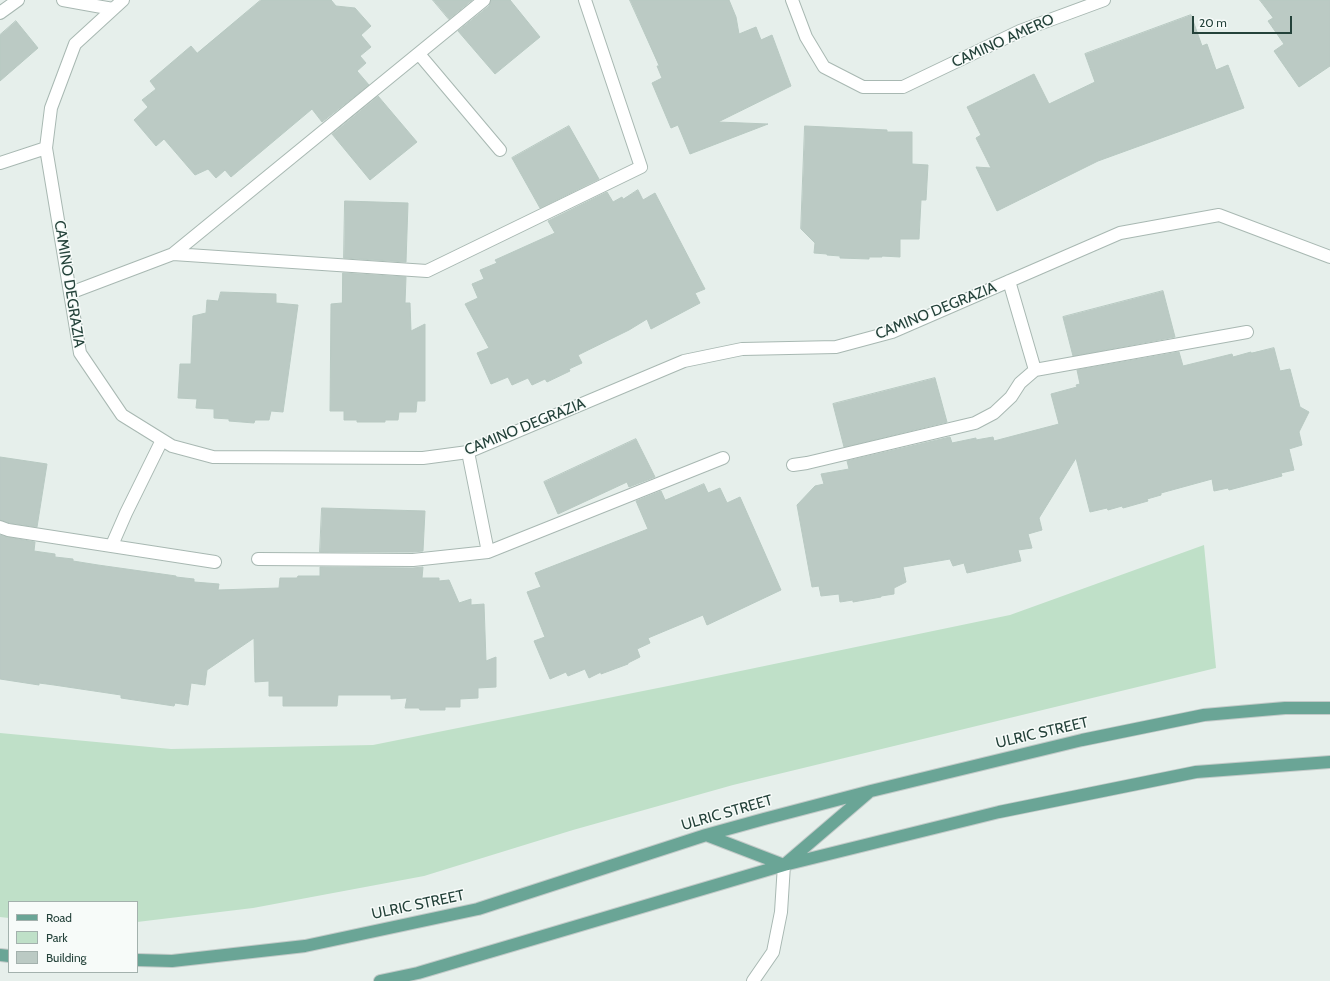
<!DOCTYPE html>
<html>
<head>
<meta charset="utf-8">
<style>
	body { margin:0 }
	#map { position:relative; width:1330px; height:981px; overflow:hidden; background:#e6efeb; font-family:Cabin,sans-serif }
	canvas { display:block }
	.legend { position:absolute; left:8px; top:901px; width:130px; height:72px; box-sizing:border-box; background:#f7fbf9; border:1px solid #a3b1ad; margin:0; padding:5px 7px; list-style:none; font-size:12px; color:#24423a }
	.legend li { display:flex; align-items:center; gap:8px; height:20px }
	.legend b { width:20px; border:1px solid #a3b1ad }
	.scale { position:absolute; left:1192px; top:16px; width:100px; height:18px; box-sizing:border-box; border:2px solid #24423a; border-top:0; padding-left:5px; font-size:12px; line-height:14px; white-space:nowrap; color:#24423a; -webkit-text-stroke:3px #f7fbf9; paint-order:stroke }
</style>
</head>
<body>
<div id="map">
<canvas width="1330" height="981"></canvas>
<ul class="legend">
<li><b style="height:5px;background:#6aa596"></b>Road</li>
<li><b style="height:11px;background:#bfe0c8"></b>Park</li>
<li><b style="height:11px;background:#bbcac4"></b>Building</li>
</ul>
<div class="scale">20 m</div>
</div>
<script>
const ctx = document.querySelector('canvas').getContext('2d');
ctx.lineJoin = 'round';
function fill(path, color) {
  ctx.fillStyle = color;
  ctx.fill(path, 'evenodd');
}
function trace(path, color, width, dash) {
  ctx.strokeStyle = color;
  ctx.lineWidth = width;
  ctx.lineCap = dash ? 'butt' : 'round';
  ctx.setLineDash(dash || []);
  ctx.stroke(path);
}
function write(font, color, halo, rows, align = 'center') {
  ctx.font = font + ' Cabin,sans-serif';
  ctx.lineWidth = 3;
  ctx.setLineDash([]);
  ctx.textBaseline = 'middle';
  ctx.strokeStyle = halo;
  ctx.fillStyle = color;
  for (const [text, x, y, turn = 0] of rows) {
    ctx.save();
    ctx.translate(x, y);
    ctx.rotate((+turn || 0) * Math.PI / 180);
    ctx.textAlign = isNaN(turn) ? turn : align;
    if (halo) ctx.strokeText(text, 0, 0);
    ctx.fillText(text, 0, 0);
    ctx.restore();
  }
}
const green = new Path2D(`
	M 1204,545 L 1216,668 L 733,785 L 573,830 L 424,876 L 253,908 L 137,922 L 137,902 L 9,902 L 9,918 L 0,917 L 0,733 L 171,749 L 373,745 L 673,685 L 1010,615 Z`);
const building = new Path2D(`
	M 261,0 L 331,0 L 336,6 L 355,8 L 371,26 L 361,35 L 371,47 L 360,56 L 366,63 L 357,71 L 369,85 L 322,122 L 312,109 L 231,177 L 225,170 L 216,178 L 208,169 L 195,175 L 164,139 L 156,146 L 134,120 L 148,107 L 142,100 L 156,89 L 150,81 L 191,46 L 197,53 Z
	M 433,0 L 472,0 L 449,19 Z
	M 491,0 L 510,0 L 540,37 L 495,74 L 458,31 L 489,6 Z
	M 630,0 L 729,0 L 736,17 L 739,34 L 756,27 L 761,40 L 772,35 L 791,86 L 718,122 L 768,124 L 690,154 L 678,125 L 671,128 L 652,83 L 662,78 L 657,66 L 659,66 Z
	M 1260,0 L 1330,0 L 1330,66 L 1299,87 L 1274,51 L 1284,44 L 1268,21 L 1273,18 Z
	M 1191,15 L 1202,46 L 1207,44 L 1216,70 L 1228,65 L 1244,108 L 1098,161 L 997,211 L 976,167 L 991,168 L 976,138 L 981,135 L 967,107 L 1034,74 L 1049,104 L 1095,82 L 1085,54 Z
	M 16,21 L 38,48 L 0,81 L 0,35 Z
	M 378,96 L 417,142 L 370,180 L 332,134 Z
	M 569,126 L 599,179 L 540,208 L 512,158 Z
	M 805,126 L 887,130 L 887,132 L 912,132 L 912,164 L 928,165 L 926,200 L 921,200 L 919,239 L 900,239 L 900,257 L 882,256 L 882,257 L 869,257 L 869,259 L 840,258 L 840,256 L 827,255 L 827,254 L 814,253 L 815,243 L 801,229 Z
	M 638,190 L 643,200 L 655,193 L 705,289 L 695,293 L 700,303 L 651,329 L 647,319 L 629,330 L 578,355 L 582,363 L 569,369 L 570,371 L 547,382 L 545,379 L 532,385 L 528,378 L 512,385 L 508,377 L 491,384 L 477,353 L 489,348 L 465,304 L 478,298 L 472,284 L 484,279 L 480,270 L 497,263 L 495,260 L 555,233 L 548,221 L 607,192 L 613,202 L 622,197 L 623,199 Z
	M 345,201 L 408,203 L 406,262 L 344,258 Z
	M 343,273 L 406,277 L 405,303 L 410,303 L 411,331 L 425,324 L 425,401 L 417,401 L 416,412 L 399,412 L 398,420 L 385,420 L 385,422 L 357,422 L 357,420 L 344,420 L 344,411 L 330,411 L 331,304 L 342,303 Z
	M 1163,291 L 1175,337 L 1073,356 L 1063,317 Z
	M 221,292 L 276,294 L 276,303 L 298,305 L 283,412 L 271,411 L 269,420 L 255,420 L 254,423 L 229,421 L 229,419 L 214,418 L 214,409 L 196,408 L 197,399 L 178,398 L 180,364 L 191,364 L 193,316 L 206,313 L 207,300 L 218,301 Z
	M 1274,348 L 1280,371 L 1290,369 L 1300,407 L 1309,412 L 1299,432 L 1302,445 L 1289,449 L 1294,470 L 1281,473 L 1282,476 L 1229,490 L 1228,488 L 1214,491 L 1212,479 L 1161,493 L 1161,495 L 1147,499 L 1148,501 L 1123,508 L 1122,506 L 1108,510 L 1107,508 L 1090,512 L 1076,458 L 1039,518 L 1042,530 L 1028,534 L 1032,548 L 1018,550 L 1021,561 L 967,573 L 964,563 L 953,566 L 950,559 L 903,567 L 906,582 L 894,588 L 894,594 L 881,596 L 881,597 L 853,602 L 853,600 L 840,602 L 839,594 L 821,596 L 819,586 L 812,587 L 797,505 L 815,486 L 824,484 L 821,474 L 849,469 L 847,461 L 950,437 L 952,443 L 976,438 L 976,440 L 993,437 L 994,441 L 1059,424 L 1051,394 L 1077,387 L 1076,385 L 1080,384 L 1077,370 L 1179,352 L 1183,366 L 1232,354 L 1233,357 L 1251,352 L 1251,353 Z
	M 935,378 L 947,422 L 844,447 L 833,404 Z
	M 636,439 L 655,477 L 629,487 L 627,482 L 558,514 L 544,482 Z
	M 0,457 L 47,464 L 37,527 L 10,523 L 0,520 Z
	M 704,484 L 708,493 L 720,488 L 727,503 L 740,497 L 781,590 L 707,625 L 703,615 L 648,638 L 650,643 L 637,649 L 640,657 L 628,663 L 628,664 L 601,674 L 601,672 L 589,678 L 585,669 L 568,676 L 566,672 L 550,679 L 534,641 L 545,637 L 527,592 L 541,587 L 535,573 L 648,529 L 636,501 L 661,491 L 665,500 Z
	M 322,508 L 425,511 L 423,551 L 413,552 L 320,552 Z
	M 0,535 L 7,537 L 35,542 L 34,551 L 55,554 L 55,557 L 73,559 L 73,561 L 98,565 L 176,576 L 176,577 L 194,579 L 194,582 L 219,584 L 218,590 L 279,588 L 280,578 L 297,578 L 298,576 L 320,576 L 320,567 L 413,568 L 423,567 L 422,578 L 439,578 L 439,581 L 449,580 L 459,603 L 471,599 L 471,605 L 484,604 L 486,661 L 496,657 L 496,687 L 478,688 L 478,698 L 460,699 L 460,707 L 445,707 L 445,710 L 420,710 L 419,708 L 405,708 L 407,698 L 391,699 L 391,695 L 338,695 L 337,706 L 283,706 L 283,696 L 269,696 L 269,681 L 255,682 L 254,638 L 207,670 L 205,685 L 191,683 L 188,705 L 175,703 L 174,706 L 121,698 L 121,695 L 54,685 L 39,683 L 39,685 L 0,679 Z`);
const minor = new Path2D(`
	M 63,0 L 113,9
	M 123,0 L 75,44 L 51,108 L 46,148 L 80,353 L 122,415 L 172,446 L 213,457 L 423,458 L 468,452 L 684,361 L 742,349 L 836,347 L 892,332 L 1120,233 L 1219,215 L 1330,257
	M 792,0 L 806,37 L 824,67 L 863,87 L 903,87 L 1020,31 L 1104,0
	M 0,13 L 18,0
	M 419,54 L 500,150
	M 0,163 L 46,148
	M 173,254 L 427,271 L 641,167 L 585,0
	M 1009,281 L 1035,370 L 1247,332
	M 70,293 L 173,254 L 484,0
	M 793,465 L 807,463 L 975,423 L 994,413 L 1011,397 L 1020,383 L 1035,370
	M 0,527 L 8,530 L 215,562
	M 112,545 L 126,513 L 162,440
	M 488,552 L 723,458
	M 258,559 L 413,560 L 488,552 L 468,452
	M 753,981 L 773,952 L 781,912 L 784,865`);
const major = new Path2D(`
	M 706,835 L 784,865 L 868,793
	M 0,955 L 9,956
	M 137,960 L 172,961 L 305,946 L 478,909 L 706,835 L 764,819 L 871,791 L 1082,740 L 1204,715 L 1285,708 L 1330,708
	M 380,981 L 418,973 L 784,865 L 999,812 L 1196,772 L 1330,762`);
const streetNames = [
	["CAMINO AMERO",1003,41,-24],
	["CAMINO DEGRAZIA",69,284,81],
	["CAMINO DEGRAZIA",936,311,-22],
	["CAMINO DEGRAZIA",525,427,-22],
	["ULRIC STREET",1042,733,-13],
	["ULRIC STREET",727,813,-16],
	["ULRIC STREET",418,905,-12]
];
fill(green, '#bfe0c8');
fill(building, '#bbcac4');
trace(building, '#b8c9c2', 1);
trace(minor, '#a8b8b2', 14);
trace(major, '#c2cac8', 14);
trace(minor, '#fff', 12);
trace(major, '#6aa596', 12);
write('15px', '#24423a', '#f7fbf9', streetNames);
</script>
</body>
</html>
